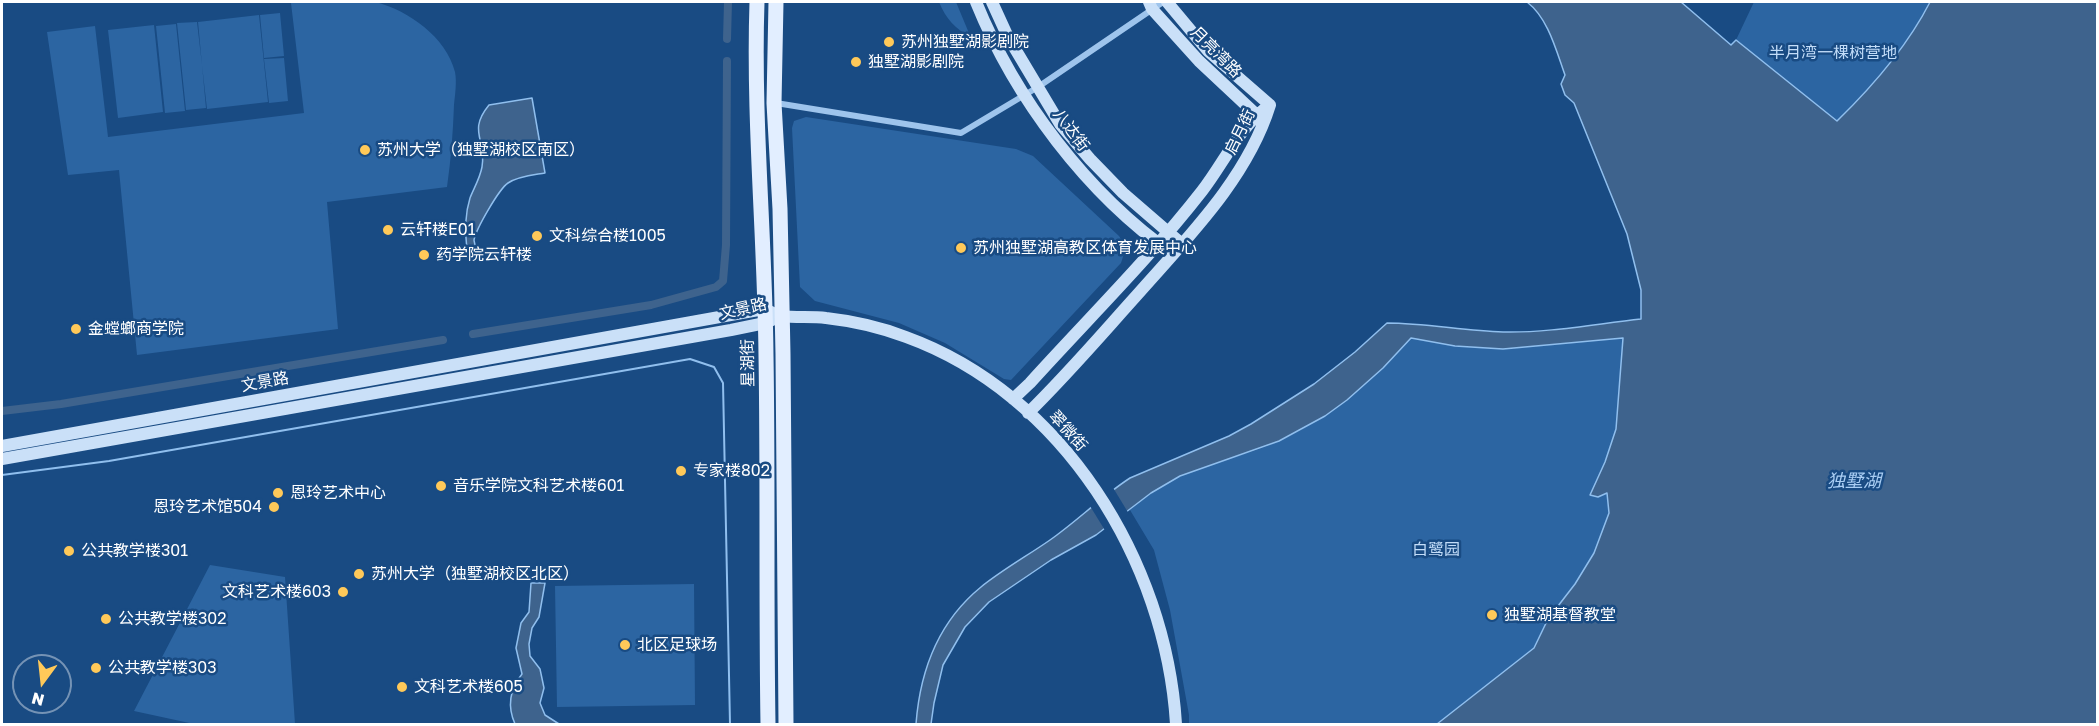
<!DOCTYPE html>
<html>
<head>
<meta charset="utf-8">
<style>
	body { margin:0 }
	#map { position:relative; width:2099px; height:726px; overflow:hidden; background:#194b83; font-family:"Golos Text",sans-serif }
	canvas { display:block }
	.frame { position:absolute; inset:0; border:3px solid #fff; pointer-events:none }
	.north { position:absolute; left:12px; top:654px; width:60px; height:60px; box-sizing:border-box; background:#194b83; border:2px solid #7593b5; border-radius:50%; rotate:195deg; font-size:16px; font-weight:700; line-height:24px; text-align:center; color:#fff }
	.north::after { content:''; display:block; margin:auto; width:21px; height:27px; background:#ffc959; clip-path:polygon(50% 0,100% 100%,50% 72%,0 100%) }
</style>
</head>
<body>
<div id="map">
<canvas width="2099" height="726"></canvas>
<div class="frame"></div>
<div class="north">N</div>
</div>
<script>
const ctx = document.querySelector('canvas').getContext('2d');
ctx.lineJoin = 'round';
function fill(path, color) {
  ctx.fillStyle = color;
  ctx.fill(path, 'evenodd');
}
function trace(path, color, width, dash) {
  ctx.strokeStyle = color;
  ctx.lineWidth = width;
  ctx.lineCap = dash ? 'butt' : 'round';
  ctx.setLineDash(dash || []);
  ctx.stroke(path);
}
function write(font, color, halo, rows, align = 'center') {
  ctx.font = font + ' "Golos Text","Noto Sans SC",sans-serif';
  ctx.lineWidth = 5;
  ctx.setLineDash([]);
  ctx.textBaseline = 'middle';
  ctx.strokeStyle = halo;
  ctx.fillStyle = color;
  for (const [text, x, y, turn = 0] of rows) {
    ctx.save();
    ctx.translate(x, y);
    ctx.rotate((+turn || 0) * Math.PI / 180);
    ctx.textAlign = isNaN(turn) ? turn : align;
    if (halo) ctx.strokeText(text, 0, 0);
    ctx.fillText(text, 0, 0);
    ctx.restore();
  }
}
const green = new Path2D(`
	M 302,2 L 376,2 C 409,11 446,37 455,72 C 457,82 455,95 454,105 C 453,132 451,159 447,187 L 327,202 L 338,329 L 137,355 L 119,170 L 68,175 L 47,32 L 95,26 L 108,137 L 304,113 L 291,3 Z
	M 939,2 L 956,2 L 971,38 C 955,28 946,19 939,2 Z
	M 1754,2 L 1929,2 C 1908,47 1873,86 1837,121 L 1736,40 Z
	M 280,13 L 284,56 L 264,58 L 260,15 Z
	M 259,15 L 268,102 L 207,109 L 202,65 L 206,108 L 186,110 L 177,23 L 197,22 L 202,65 L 198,22 Z
	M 176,24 L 185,111 L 165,113 L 156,26 Z
	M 154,25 L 163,112 L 118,118 L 108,30 Z
	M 284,58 L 288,101 L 269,103 L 264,59 Z
	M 806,117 L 1016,149 L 1033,156 L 1119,236 C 1126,246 1125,252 1121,263 L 1011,380 L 1004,379 L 945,343 L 899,323 L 815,301 L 800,287 L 792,128 L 794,121 Z
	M 1411,338 L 1455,346 L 1503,349 L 1624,338 L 1662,462 L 1544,724 L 1189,724 L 1189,715 L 1170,610 L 1154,550 L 1130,510 C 1145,497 1161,486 1179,477 C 1211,461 1247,456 1279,441 C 1331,417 1373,380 1411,338 Z
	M 210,565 L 285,577 L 295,724 L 194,724 L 134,711 Z
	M 694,584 L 695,705 L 557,707 L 555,586 Z`);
const water = new Path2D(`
	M 1527,2 L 1681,2 L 1731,45 L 1736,40 L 1837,121 C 1874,85 1907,47 1930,2 L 2097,2 L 2097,724 L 1437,724 L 1534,648 L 1548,619 L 1575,584 L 1594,553 L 1609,513 L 1607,493 L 1598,497 L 1590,495 L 1605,462 L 1616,429 L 1623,338 L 1503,349 L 1455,346 L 1411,338 L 1383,368 L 1347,400 L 1325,416 L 1279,441 L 1180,476 L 1151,493 L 1096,535 L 1051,560 L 989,602 L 965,627 L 943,665 L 934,703 L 931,724 L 916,724 C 920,671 938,622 981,587 C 1002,570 1027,556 1050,540 C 1077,521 1101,497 1130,478 L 1229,436 L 1251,424 L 1314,384 L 1355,352 L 1387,323 C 1426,323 1464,331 1503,332 C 1548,333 1595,324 1641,319 L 1641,290 L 1627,234 L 1574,103 L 1565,95 L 1561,84 L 1565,75 C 1556,50 1548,18 1527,2 Z
	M 532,98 L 545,173 C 534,175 519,176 508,183 C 499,189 476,229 474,240 C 474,241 476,248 476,250 L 467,250 C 465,234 465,214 470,198 C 474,188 480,178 482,167 C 487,139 467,132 489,105 Z
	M 531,583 L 545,583 L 539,617 L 532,628 L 529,644 L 530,656 L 540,669 L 544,688 L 540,703 L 545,715 L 559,724 L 515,724 C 507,706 510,689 522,674 L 516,648 L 521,623 L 529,612 Z`);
const pier = new Path2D(`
	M 1112,486 L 1129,514 L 1106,532 L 1090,506 Z`);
const stream = new Path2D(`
	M 2,475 L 109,461 L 690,359 L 714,367 L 723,383 L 730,724`);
const canal = new Path2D(`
	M 727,39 L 728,2
	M 473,334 L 651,305 L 716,287 L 723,281 L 726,245 L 727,61
	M 2,411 L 61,404 L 443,340`);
const street = new Path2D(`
	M 776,103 L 961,133 L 1038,87 L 1163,2`);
const secondary = new Path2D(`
	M 976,2 C 1015,98 1087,194 1173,254
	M 992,2 L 1008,37 L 1060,124 L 1090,159 L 1123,193 L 1182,244
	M 1149,2 L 1152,9 L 1199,61 L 1262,120
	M 1167,2 L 1208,51 L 1270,105
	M 1013,399 L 1030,383 C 1087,320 1149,259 1202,191 C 1224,163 1240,125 1270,105
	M 1028,413 C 1066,376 1101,335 1137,295 C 1187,238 1247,179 1270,105
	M 2,446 L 764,309 C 770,311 776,315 781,316 C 796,318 812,316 826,318 C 853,321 880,327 906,337 C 1063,394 1166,561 1176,724
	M 2,459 L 731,330 L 765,323 L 772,320`);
const primary = new Path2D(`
	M 757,2 C 753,120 765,238 766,356 C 768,479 766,602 768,724
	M 776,2 L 774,103 L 780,209 L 783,354 L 786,724`);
const markers = [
	[889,42,6,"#ffc959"],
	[856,62,6,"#ffc959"],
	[365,150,6,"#ffc959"],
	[388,230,6,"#ffc959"],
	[537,236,6,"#ffc959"],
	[961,248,6,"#ffc959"],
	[424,255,6,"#ffc959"],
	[76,329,6,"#ffc959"],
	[681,471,6,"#ffc959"],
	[441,486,6,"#ffc959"],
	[278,493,6,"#ffc959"],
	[274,507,6,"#ffc959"],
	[69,551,6,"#ffc959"],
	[359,574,6,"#ffc959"],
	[343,592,6,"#ffc959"],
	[1492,615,6,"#ffc959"],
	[106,619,6,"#ffc959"],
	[625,645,6,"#ffc959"],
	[96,668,6,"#ffc959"],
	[402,687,6,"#ffc959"]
];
const poiNames = [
	["苏州独墅湖影剧院",901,42],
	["独墅湖影剧院",868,62],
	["苏州大学（独墅湖校区南区）",377,150],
	["云轩楼E01",400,230],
	["文科综合楼1005",549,236],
	["苏州独墅湖高教区体育发展中心",973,248],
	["药学院云轩楼",436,255],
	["金螳螂商学院",88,329],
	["专家楼802",693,471],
	["音乐学院文科艺术楼601",453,486],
	["恩玲艺术中心",290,493],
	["恩玲艺术馆504",262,507,"right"],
	["公共教学楼301",81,551],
	["苏州大学（独墅湖校区北区）",371,574],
	["文科艺术楼603",331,592,"right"],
	["独墅湖基督教堂",1504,615],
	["公共教学楼302",118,619],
	["北区足球场",637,645],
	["公共教学楼303",108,668],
	["文科艺术楼605",414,687]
];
const streetNames = [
	["月亮湾路",1216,52,45],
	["八达街",1071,130,53],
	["启月街",1240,132,-64],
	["文景路",743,309,-13],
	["星湖街",748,363,-91],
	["文景路",265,382,-10],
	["翠微街",1068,431,48]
];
const parkNames = [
	["半月湾一棵树营地",1833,53],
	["白鹭园",1436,550]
];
const waterNames = [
	["独墅湖",1854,481]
];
fill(green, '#2c65a2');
fill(water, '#3e638d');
trace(water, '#90bfee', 1.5);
fill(pier, '#194b83');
trace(stream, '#90bfee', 2);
trace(canal, '#3e638d', 8);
trace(street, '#9ec4ec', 6);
trace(secondary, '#cae0f8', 12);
trace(primary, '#e2eeff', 15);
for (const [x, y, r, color] of markers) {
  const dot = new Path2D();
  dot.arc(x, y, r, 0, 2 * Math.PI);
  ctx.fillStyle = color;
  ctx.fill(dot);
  trace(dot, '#194b83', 2);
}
write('16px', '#fff', '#194b83', poiNames, 'left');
write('16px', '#fff', '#194b83', streetNames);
write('16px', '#c3ddf9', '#194b83', parkNames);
write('italic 18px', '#a9cdf3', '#194b83', waterNames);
</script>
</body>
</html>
